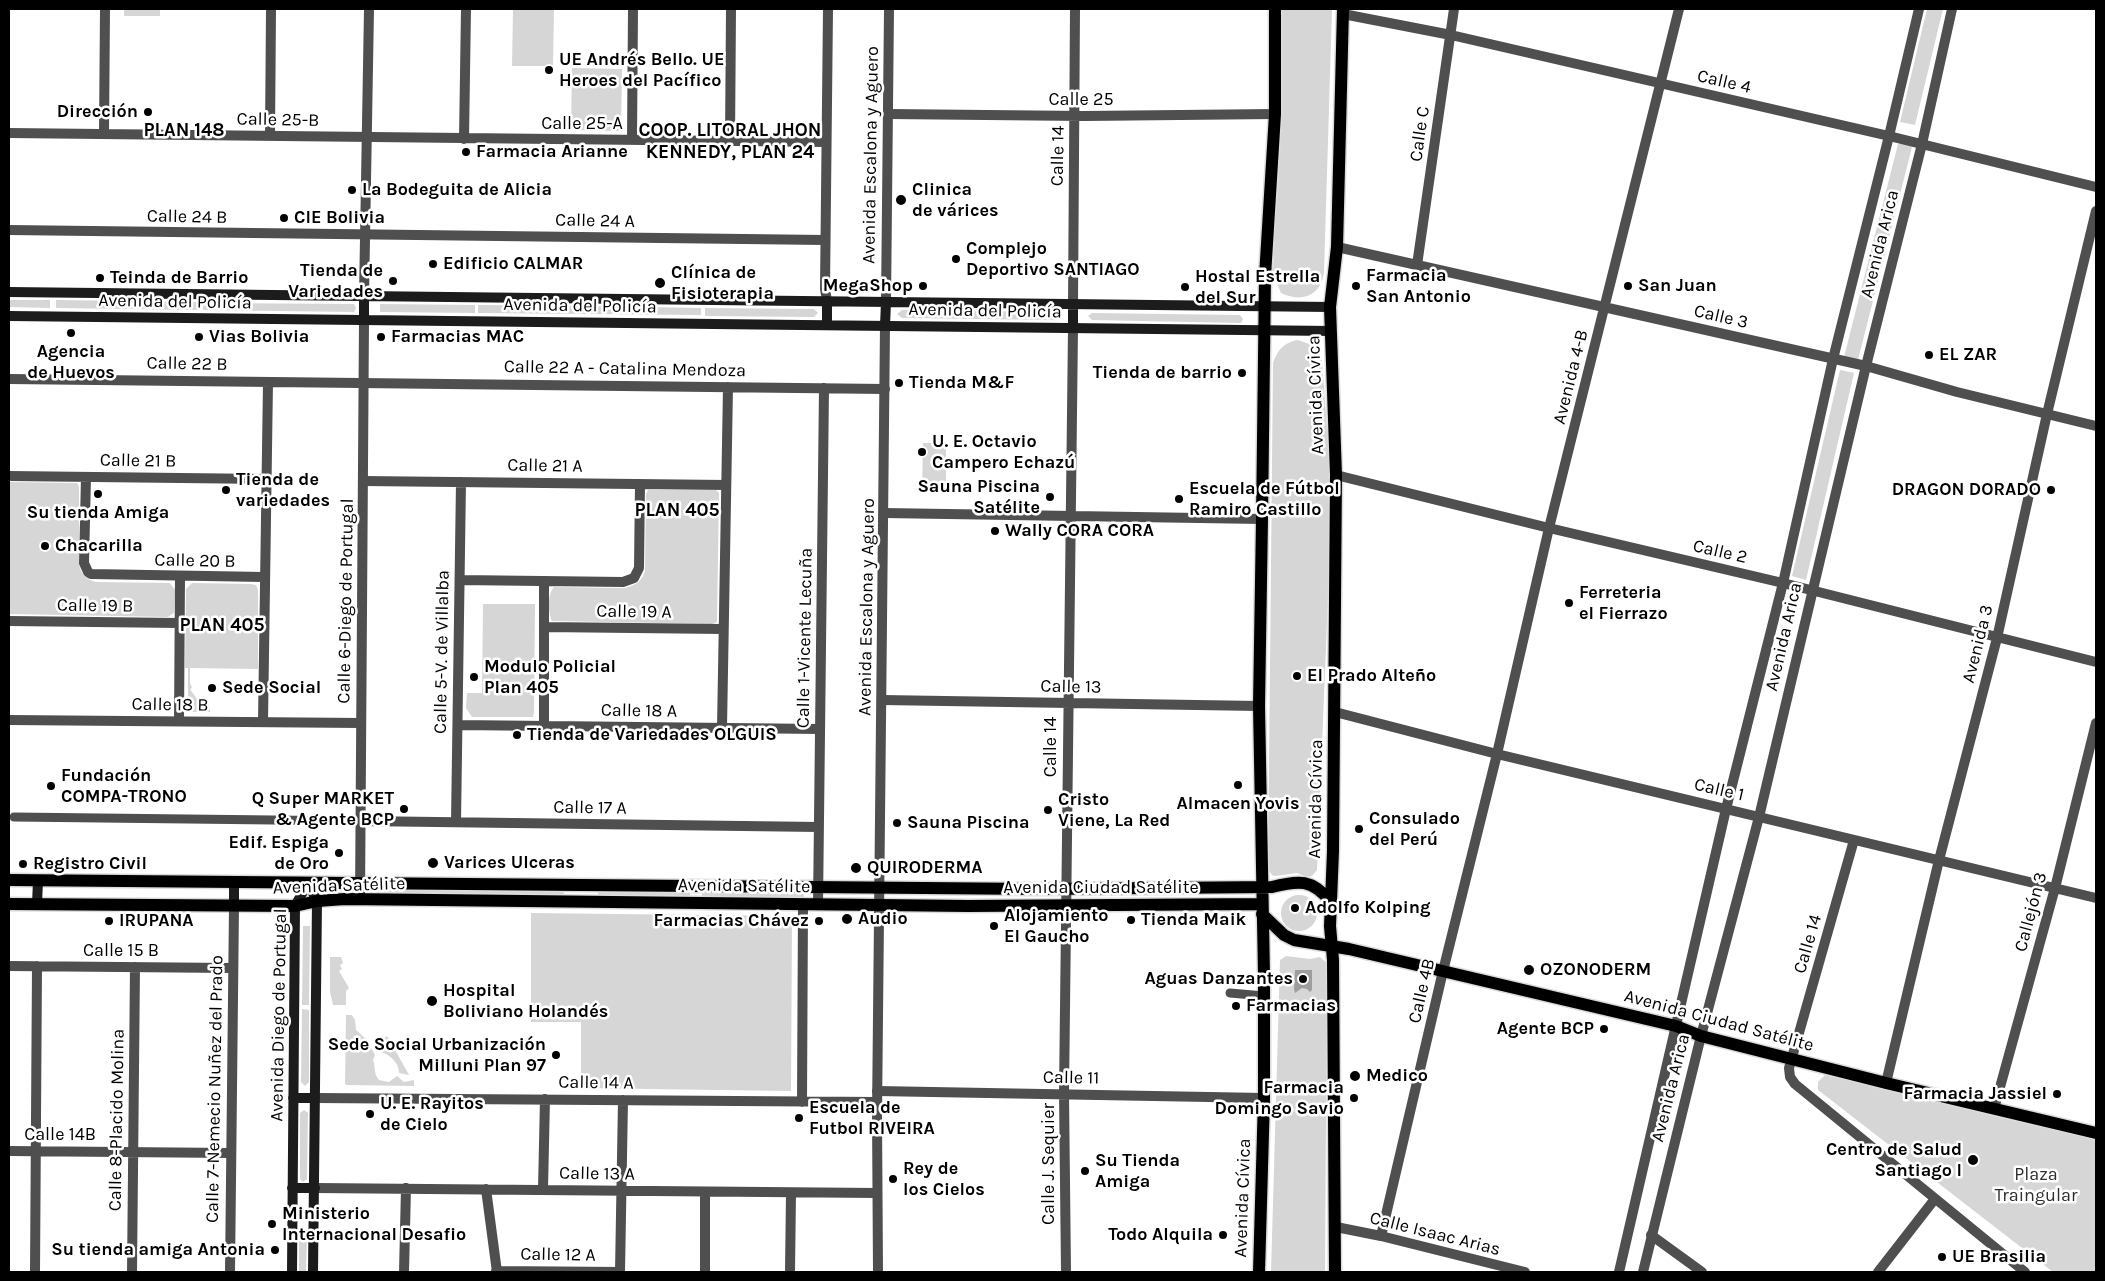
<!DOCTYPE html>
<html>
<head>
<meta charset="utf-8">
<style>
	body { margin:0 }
	#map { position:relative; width:2105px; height:1281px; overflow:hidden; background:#fff; font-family:Karla,sans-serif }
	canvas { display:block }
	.frame { position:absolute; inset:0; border:10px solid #000; pointer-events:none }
</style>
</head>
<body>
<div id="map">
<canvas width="2105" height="1281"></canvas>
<div class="frame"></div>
</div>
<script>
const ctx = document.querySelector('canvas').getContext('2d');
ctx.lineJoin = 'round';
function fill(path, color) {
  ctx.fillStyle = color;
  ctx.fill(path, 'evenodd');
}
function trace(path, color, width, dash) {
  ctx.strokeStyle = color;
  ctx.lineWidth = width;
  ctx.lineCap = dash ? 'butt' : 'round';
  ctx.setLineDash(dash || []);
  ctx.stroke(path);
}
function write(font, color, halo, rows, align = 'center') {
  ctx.font = font + ' Karla,sans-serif';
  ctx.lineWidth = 5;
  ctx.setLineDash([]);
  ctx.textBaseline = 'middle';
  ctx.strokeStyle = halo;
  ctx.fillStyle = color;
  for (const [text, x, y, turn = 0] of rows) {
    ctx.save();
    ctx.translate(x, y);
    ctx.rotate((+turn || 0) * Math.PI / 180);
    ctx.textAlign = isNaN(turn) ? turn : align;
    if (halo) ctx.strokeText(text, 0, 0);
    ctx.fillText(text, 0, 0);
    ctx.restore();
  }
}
const green = new Path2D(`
	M 124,9 L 160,9 L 160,16 L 124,16 Z
	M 513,9 L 554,9 L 553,66 L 512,66 Z
	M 1280,9 L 1332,9 L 1324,272 C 1321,296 1302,303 1281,293 L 1273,274 Z
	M 1927,9 L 1943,9 L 1915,125 L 1900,122 Z
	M 572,68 L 622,69 L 621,131 L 571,130 Z
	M 1905,140 L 1912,147 L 1858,360 L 1844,357 L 1898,144 Z
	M 9,300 L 50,300 L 50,308 L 9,307 Z
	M 56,300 L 199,302 L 199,310 L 56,308 Z
	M 203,303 L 354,304 L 356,308 L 354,312 L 203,310 Z
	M 380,304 L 475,305 L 475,313 L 380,312 Z
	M 478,305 L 587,306 L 587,314 L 478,313 Z
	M 591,306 L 701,308 L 701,315 L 591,314 Z
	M 705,308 L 814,309 L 818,313 L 814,317 L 705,316 Z
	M 902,310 L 1055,312 L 1059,316 L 1055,320 L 902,318 L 897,314 Z
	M 1092,313 L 1240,315 L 1243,319 L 1241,323 L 1092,320 L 1088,316 Z
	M 1297,340 C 1311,343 1317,348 1322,361 L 1332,497 L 1317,870 L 1312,876 L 1307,877 L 1297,873 L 1276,876 L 1272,875 L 1268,869 L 1273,363 C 1279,348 1283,344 1297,340 Z
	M 1840,370 L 1854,373 L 1806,580 L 1792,576 Z
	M 923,443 L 946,443 L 946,492 L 922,492 Z
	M 9,482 L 77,483 L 79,486 L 79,563 C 80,573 86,580 96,582 L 170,583 L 175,590 L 174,613 L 168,617 L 9,614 Z
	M 648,490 L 716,490 L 719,493 L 717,622 L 712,624 L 552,621 C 548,613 547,594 554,587 L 625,588 C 636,585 642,581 645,571 L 646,494 Z
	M 192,583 L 251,584 L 256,585 L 258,590 L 258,669 L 190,668 L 190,683 L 192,688 L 190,689 L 203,708 L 210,708 L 210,712 L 192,712 L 188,709 L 188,668 L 185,668 L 186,589 Z
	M 483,604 L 535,604 L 534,712 L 533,717 L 472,717 L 466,708 L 467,693 L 482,693 Z
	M 377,889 L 563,891 L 564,893 L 563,895 L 377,893 Z
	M 598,892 L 690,893 L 690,896 L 598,895 Z
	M 702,893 L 804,894 L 804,898 L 702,897 Z
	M1281 913a18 18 0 1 1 36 0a18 18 0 1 1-36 0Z
	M 531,913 L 790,916 L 792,919 L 791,1091 L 581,1088 L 581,1022 L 531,1022 Z
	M 303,926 L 310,926 L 309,1005 L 302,1005 Z
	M 1286,956 L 1310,959 L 1320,957 L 1327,963 L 1325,1272 L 1271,1272 L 1280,960 Z
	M 330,957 L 341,957 L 343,963 L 340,965 L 342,969 L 339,971 L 349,988 L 346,991 L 346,1005 L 333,1005 L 330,992 Z
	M 302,1009 L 309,1010 L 309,1082 L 305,1086 L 301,1082 Z
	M 346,1015 L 352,1015 L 355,1020 L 356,1030 L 366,1039 L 375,1055 L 373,1060 C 376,1067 373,1073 379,1080 L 389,1082 L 397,1076 L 404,1082 L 414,1080 L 414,1086 L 347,1085 L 345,1084 Z
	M 387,1036 L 408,1073 L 409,1075 L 399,1073 C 399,1062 389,1054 380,1052 L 381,1042 L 383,1042 L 384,1038 Z
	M 1825,1075 L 2096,1140 L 2096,1272 L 2053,1272 L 1818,1090 L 1818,1082 Z
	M 304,1110 L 308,1113 L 307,1179 L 303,1182 L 300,1179 L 300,1113 Z
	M 299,1234 L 307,1234 L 306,1272 L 299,1272 Z`);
const water = new Path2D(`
	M 1295,970 L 1312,970 L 1312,990 L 1310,992 L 1307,989 L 1302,988 L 1295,993 L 1294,989 Z`);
const pedestrian = new Path2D(`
	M 14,817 L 360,821
	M 1230,993 L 1264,996`);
const minor = new Path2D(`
	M 1343,14 L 1451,35 L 1889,136 L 2096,187
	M 888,114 L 1084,116 L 1275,114
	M 9,133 L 826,142
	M 104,134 L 105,9
	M 270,136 L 271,9
	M 464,139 L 466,9
	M 632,140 L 633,9
	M 730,141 L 731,9
	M 9,230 L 825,240
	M 1337,247 L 1866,366 L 1957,392 L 2096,426
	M 1417,265 L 1454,9
	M 827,301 L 825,289 L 828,9
	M 1073,304 L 1075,9
	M 9,379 L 885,389
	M 1336,475 L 1549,528 L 1783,583 L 2096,662
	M 9,476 L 266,479
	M 86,477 L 84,563 L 88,572 L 91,574 L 264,577
	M 363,481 L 726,485
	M 884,513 L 1262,519
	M 460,580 L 623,582 L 634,578 L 639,568 L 640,484
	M 9,621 L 180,623
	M 545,627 L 723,629
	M 882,700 L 1259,706
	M 1335,712 L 1497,754 L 2096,898
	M 9,720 L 361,723
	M 179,721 L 180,577
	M 263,722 L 268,382
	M 458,725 L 820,729
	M 544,726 L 544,581
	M 722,728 L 728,387
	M 360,821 L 819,827
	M 456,822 L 461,482
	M 1854,840 L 1789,1068 L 1790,1077 L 1795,1084 L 2025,1272
	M 818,905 L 824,388
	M 9,966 L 232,968
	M 1886,1083 L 1939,860 L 1997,638 L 2047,414 L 2096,211
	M 877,1091 L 1264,1098
	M 315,1098 L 877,1102
	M 802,1102 L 803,905
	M 1994,1109 L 2055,888 L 2096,723
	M 9,1151 L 231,1153
	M 315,1188 L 877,1193
	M 486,1189 L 497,1272
	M 543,1189 L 545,1099
	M 1336,1227 L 1381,1236 L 1525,1272
	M 1651,1235 L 1702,1272
	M 1381,1236 L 1443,971 L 1497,754 L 1549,528 L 1679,9
	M 496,1271 L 620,1272 L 623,1100
	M 35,1272 L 37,966
	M 132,1272 L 135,967
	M 230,1272 L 234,906
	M 404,1272 L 406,1188
	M 705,1272 L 705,1192
	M 790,1272 L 791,1193
	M 1066,1272 L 1064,1093 L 1073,328
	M 1878,1272 L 1934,1200`);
const tertiary = new Path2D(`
	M 364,296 L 369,9
	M 886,302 L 889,9
	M 360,899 L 364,320
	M 878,1272 L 877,1114 L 885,326
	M 1619,1272 L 1726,809 L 1783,583 L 1833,359 L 1889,136 L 1919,9
	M 1643,1272 L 1701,1036 L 1759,817 L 1866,366 L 1922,144 L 1952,9`);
const secondary = new Path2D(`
	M 9,292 L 1330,307
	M 9,316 L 1331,331
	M 364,320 L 364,296
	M 827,325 L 827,301
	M 885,326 L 886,302
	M 1073,328 L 1073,304
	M 308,883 L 317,901 L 313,1272
	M 37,904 L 38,881
	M 234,906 L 234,882
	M 293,1098 L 315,1098
	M 292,1188 L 315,1188
	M 292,1272 L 295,906 L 308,883`);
const primary = new Path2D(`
	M 9,880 L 1038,889 L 1272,887 C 1299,880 1312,879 1330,901
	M 9,904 L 295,906 L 317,901 L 345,899 L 968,906 L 1262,904
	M 1262,914 L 1284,935 L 1294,940 L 1349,949 L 1676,1026 L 1701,1036 L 1886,1083 L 2096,1133
	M 1259,1272 L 1264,1098 L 1264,975 L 1259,706 L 1262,519 L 1265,276 L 1275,114 L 1275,9
	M 1335,1272 L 1333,960 L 1330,926 L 1333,851 L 1336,475 L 1330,307 L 1337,247 L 1343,9`);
const markers = [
	[549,70,5,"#000"],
	[148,112,5,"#000"],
	[466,152,5,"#000"],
	[352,190,5,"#000"],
	[901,200,6,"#000"],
	[284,218,5,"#000"],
	[956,259,5,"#000"],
	[433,264,5,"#000"],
	[100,278,5,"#000"],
	[393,281,5,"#000"],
	[660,283,6,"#000"],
	[923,286,5,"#000"],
	[1356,286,5,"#000"],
	[1628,286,5,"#000"],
	[1185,287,5,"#000"],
	[71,333,5,"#000"],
	[199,337,5,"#000"],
	[381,337,5,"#000"],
	[1929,355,5,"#000"],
	[1242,373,5,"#000"],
	[899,383,5,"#000"],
	[922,452,5,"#000"],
	[226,490,5,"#000"],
	[2051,490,5,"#000"],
	[98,494,5,"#000"],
	[1050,497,5,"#000"],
	[1179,499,5,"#000"],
	[995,531,5,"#000"],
	[45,546,5,"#000"],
	[1569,603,5,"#000"],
	[1297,676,5,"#000"],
	[474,677,5,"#000"],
	[212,688,5,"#000"],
	[517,735,5,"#000"],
	[1238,785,5,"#000"],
	[51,786,5,"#000"],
	[404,809,5,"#000"],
	[1048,810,5,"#000"],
	[897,823,5,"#000"],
	[1359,829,5,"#000"],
	[339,853,5,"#000"],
	[433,863,6,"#000"],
	[23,864,5,"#000"],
	[856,868,6,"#000"],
	[1295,908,5,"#000"],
	[847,919,6,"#000"],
	[1131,920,5,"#000"],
	[109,921,5,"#000"],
	[819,921,5,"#000"],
	[994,926,5,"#000"],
	[1529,970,6,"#000"],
	[1303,979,5,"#000"],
	[432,1001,6,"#000"],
	[1236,1006,5,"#000"],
	[1604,1029,5,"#000"],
	[556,1055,5,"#000"],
	[1355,1076,6,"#000"],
	[2057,1094,5,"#000"],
	[1354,1098,5,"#000"],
	[370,1114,5,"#000"],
	[799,1118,5,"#000"],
	[1973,1160,6,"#000"],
	[1085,1171,5,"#000"],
	[893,1179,5,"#000"],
	[272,1224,5,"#000"],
	[1223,1235,5,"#000"],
	[275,1250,5,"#000"],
	[1942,1257,5,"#000"]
];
const poiNames = [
	["UE Andrés Bello. UE",559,60],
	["Heroes del Pacífico",559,81],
	["Dirección",138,112,"right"],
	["Farmacia Arianne",476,152],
	["La Bodeguita de Alicia",362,190],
	["Clinica",912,190],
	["de várices",912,211],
	["CIE Bolivia",294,218],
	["Complejo",966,249],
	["Deportivo SANTIAGO",966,270],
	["Edificio CALMAR",443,264],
	["Tienda de",383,271,"right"],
	["Variedades",383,292,"right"],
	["Clínica de",671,273],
	["Fisioterapia",671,294],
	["Farmacia",1366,276],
	["San Antonio",1366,297],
	["Hostal Estrella",1195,277],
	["del Sur",1195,298],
	["Teinda de Barrio",110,278],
	["MegaShop",913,286,"right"],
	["San Juan",1638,286],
	["Vias Bolivia",209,337],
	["Farmacias MAC",391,337],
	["Agencia",71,352,"center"],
	["de Huevos",71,373,"center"],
	["EL ZAR",1939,355],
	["Tienda de barrio",1232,373,"right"],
	["Tienda M&F",909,383],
	["U. E. Octavio",932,442],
	["Campero Echazú",932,463],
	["Tienda de",236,480],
	["variedades",236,501],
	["Sauna Piscina",1040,487,"right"],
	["Satélite",1040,508,"right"],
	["Escuela de Fútbol",1189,489],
	["Ramiro Castillo",1189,510],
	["DRAGON DORADO",2041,490,"right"],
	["Su tienda Amiga",98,513,"center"],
	["Wally CORA CORA",1005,531],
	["Chacarilla",55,546],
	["Ferreteria",1579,593],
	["el Fierrazo",1579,614],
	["Modulo Policial",484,667],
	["Plan 405",484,688],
	["El Prado Alteño",1307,676],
	["Sede Social",222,688],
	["Tienda de Variedades OLGUIS",527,735],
	["Fundación",61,776],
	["COMPA-TRONO",61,797],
	["Q Super MARKET",394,799,"right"],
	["& Agente BCP",394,820,"right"],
	["Cristo",1058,800],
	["Viene, La Red",1058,821],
	["Almacen Yovis",1238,804,"center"],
	["Consulado",1369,819],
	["del Perú",1369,840],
	["Sauna Piscina",907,823],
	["Edif. Espiga",329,843,"right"],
	["de Oro",329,864,"right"],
	["Varices Ulceras",444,863],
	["Registro Civil",33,864],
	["QUIRODERMA",867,868],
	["Adolfo Kolping",1305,908],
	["Alojamiento",1004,916],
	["El Gaucho",1004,937],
	["Audio",858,919],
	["Tienda Maik",1141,920],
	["IRUPANA",119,921],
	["Farmacias Chávez",809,921,"right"],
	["OZONODERM",1540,970],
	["Aguas Danzantes",1293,979,"right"],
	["Hospital",443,991],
	["Boliviano Holandés",443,1012],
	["Farmacias",1246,1006],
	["Agente BCP",1594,1029,"right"],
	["Sede Social Urbanización",546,1045,"right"],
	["Milluni Plan 97",546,1066,"right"],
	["Medico",1366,1076],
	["Farmacia",1344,1088,"right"],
	["Domingo Savio",1344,1109,"right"],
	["Farmacia Jassiel",2047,1094,"right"],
	["U. E. Rayitos",380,1104],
	["de Cielo",380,1125],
	["Escuela de",809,1108],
	["Futbol RIVEIRA",809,1129],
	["Centro de Salud",1962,1150,"right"],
	["Santiago I",1962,1171,"right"],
	["Su Tienda",1095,1161],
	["Amiga",1095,1182],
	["Rey de",903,1169],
	["los Cielos",903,1190],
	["Ministerio",282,1214],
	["Internacional Desafio",282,1235],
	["Todo Alquila",1213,1235,"right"],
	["Su tienda amiga Antonia",265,1250,"right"],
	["UE Brasilia",1952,1257]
];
const streetNames = [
	["Calle 4",1724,82,13],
	["Calle 25",1081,100],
	["Calle 25-B",278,120,1],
	["Calle 25-A",582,124],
	["Calle C",1420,134,-82],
	["Avenida Escalona y Aguero",871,155,-89],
	["Calle 14",1058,156,-89],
	["Calle 24 B",187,217,1],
	["Calle 24 A",595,221,1],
	["Avenida Arica",1880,244,-76],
	["Avenida del Policía",175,302,1],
	["Avenida del Policía",580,306,1],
	["Avenida del Policía",985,311,1],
	["Calle 3",1721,317,13],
	["Calle 22 B",187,364,1],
	["Calle 22 A - Catalina Mendoza",625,369,1],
	["Avenida 4-B",1571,377,-76],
	["Avenida Cívica",1316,395,-92],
	["Calle 21 B",138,461,1],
	["Calle 21 A",545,466,1],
	["Calle 2",1720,552,13],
	["Calle 20 B",195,561,1],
	["Calle 6-Diego de Portugal",346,601,-89],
	["Calle 19 B",95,606,1],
	["Avenida Escalona y Aguero",867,607,-89],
	["Calle 19 A",634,612,1],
	["Avenida Arica",1784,637,-77],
	["Calle 1-Vicente Lecuña",805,638,-89],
	["Avenida 3",1978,644,-76],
	["Calle 5-V. de Villalba",442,652,-89],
	["Calle 13",1071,687,1],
	["Calle 18 B",170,705,1],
	["Calle 18 A",639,711,1],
	["Calle 14",1051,747,-90],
	["Calle 1",1719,790,13],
	["Avenida Cívica",1316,799,-89],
	["Calle 17 A",590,808,1],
	["Avenida Satélite",339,886,-2],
	["Avenida Satélite",744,886,1],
	["Avenida Ciudad Satélite",1101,888],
	["Callejón 3",2031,912,-75],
	["Calle 14",1808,944,-74],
	["Calle 15 B",121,951],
	["Calle 4B",1422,991,-77],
	["Avenida Diego de Portugal",279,1015,-89],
	["Avenida Ciudad Satélite",1719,1021,15],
	["Calle 11",1071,1078,1],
	["Calle 14 A",596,1083,1],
	["Avenida Arica",1671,1088,-76],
	["Calle 7-Nemecio Nuñez del Prado",215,1089,-89],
	["Calle 8-Placido Molina",117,1120,-89],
	["Calle 14B",60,1135],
	["Calle J. Sequier",1049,1164,-90],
	["Calle 13 A",597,1174,1],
	["Avenida Cívica",1243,1198,-88],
	["Calle Isaac Arias",1435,1234,14],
	["Calle 12 A",558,1255,1]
];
const parkNames = [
	["Plaza",2036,1175],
	["Traingular",2036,1196]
];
const neighbourhoodNames = [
	["PLAN 148",184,131],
	["COOP. LITORAL JHON",730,131],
	["KENNEDY, PLAN 24",730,153],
	["PLAN 405",677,511],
	["PLAN 405",222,626]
];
fill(green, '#d6d6d6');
fill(water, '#9d9d9d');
trace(primary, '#dbdbdb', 15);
trace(pedestrian, '#4f4f4f', 9);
trace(minor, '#4f4f4f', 10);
trace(tertiary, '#4f4f4f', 10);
trace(secondary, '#1c1c1c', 10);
trace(primary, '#000', 12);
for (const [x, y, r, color] of markers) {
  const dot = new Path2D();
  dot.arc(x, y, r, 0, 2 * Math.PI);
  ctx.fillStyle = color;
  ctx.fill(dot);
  trace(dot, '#fff', 2);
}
write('bold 18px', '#000', '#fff', poiNames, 'left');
write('18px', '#000', '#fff', streetNames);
write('18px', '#2d2d2d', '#fff', parkNames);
write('bold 19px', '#000', '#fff', neighbourhoodNames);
</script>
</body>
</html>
